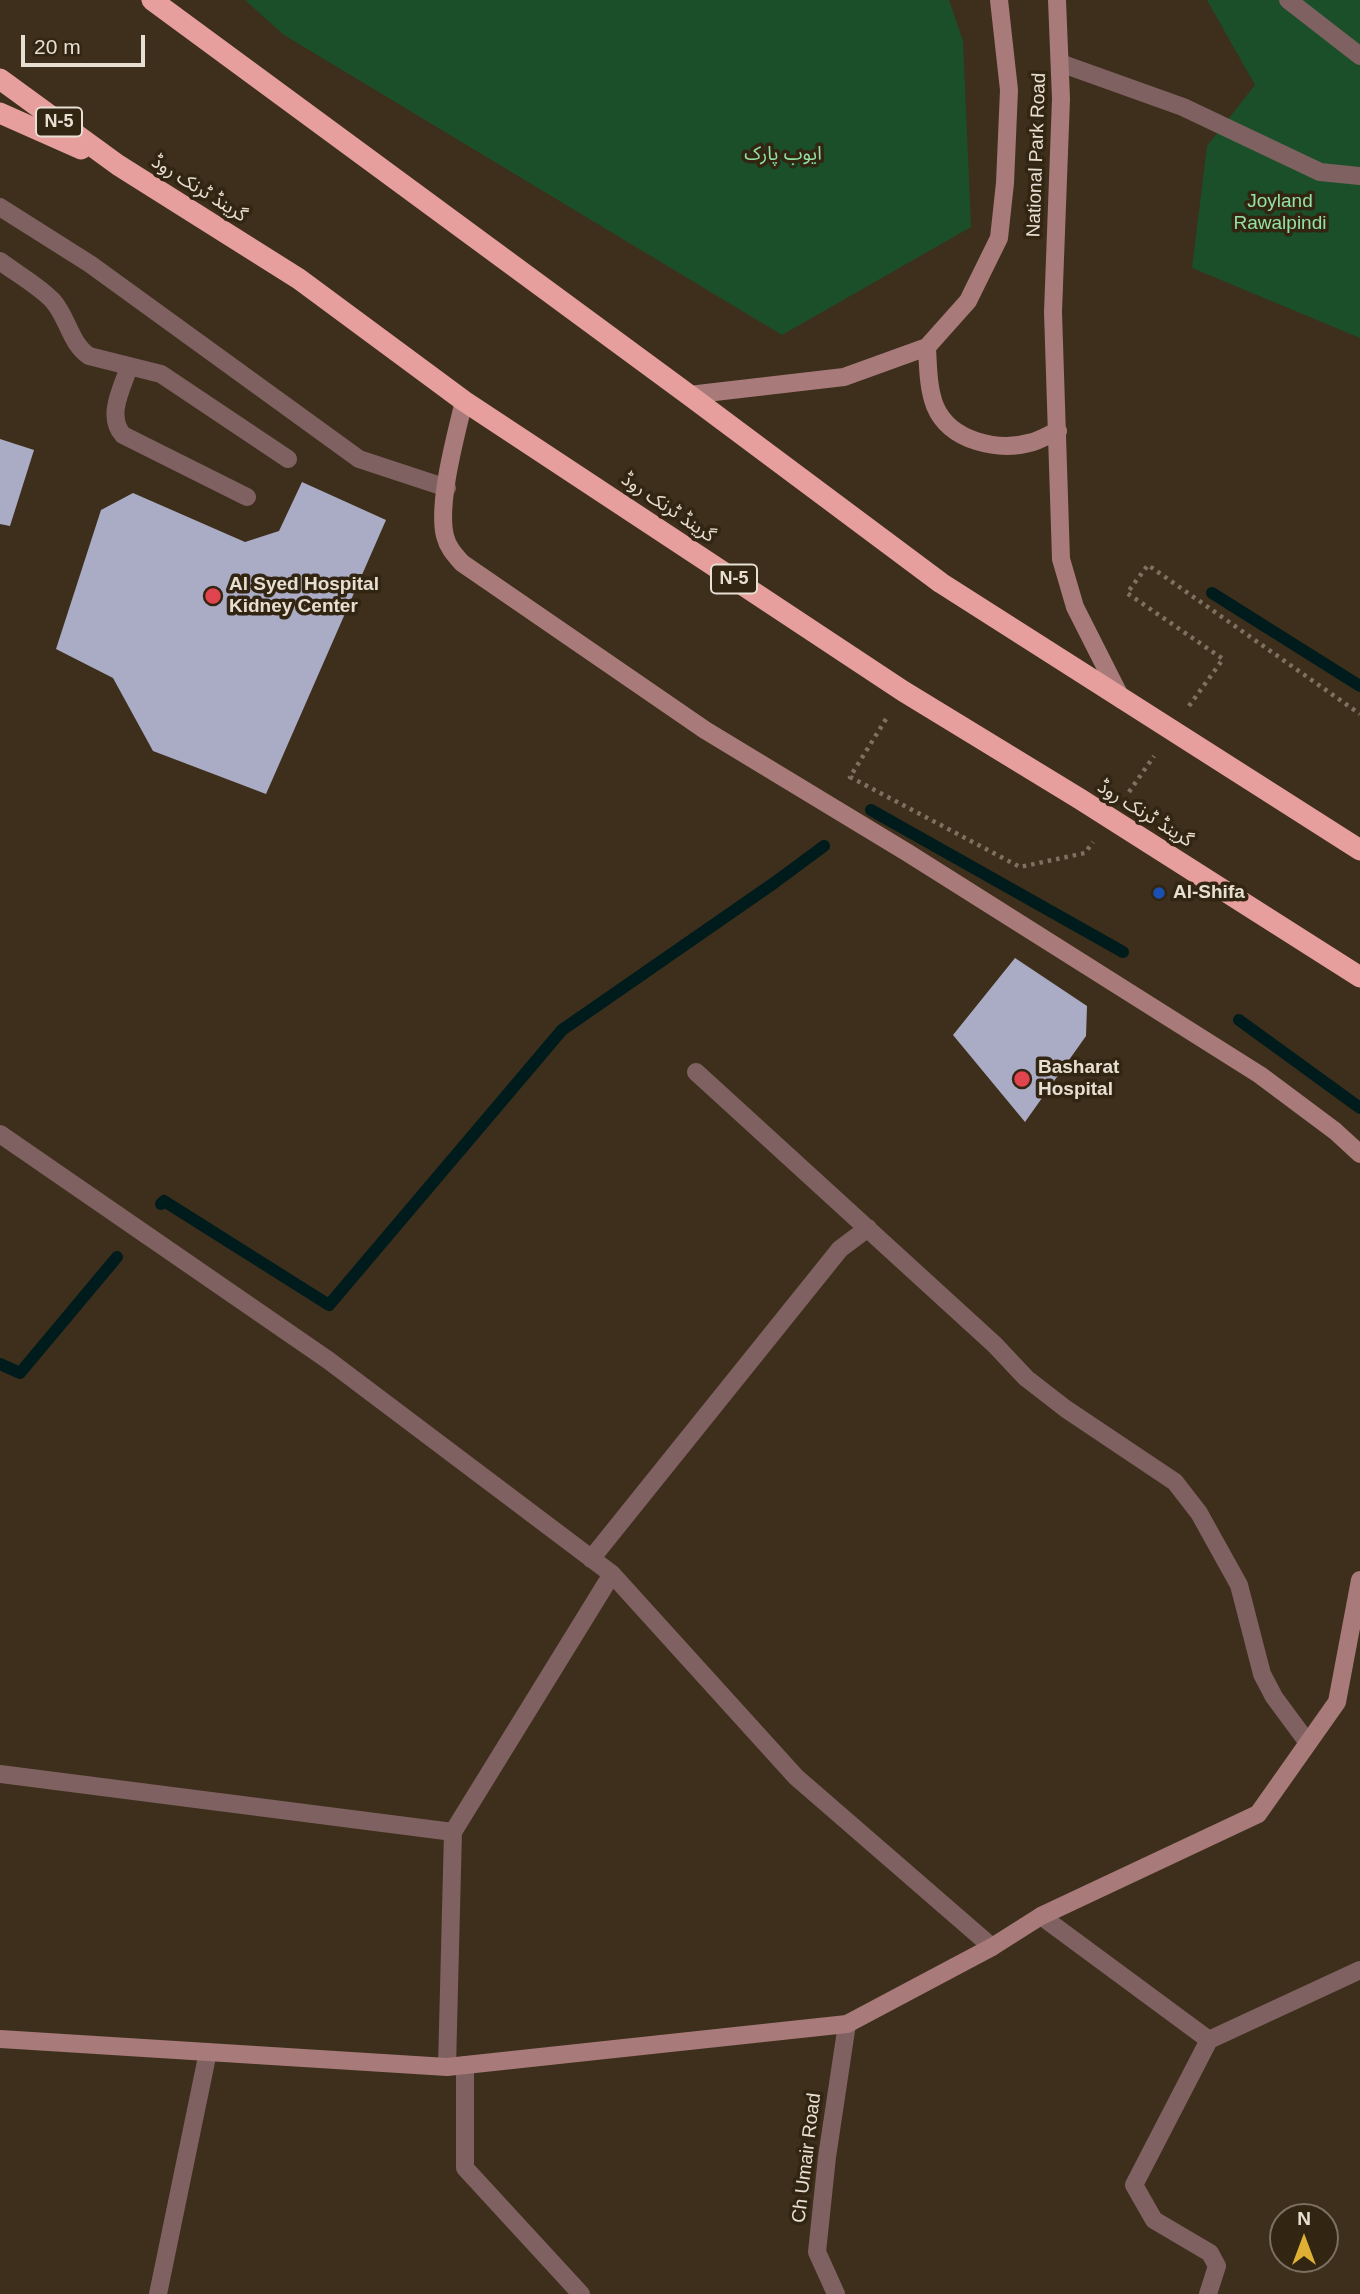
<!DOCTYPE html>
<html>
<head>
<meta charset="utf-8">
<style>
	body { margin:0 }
	#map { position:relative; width:1360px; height:2294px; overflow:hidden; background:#3d2f1c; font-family:Arial,sans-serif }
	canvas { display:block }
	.north { position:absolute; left:1269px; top:2203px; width:70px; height:70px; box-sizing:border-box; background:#322512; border:2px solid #7b6f5f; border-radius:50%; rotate:0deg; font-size:19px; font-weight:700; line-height:28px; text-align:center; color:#e8dfd3 }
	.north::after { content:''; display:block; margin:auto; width:24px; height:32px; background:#e0b034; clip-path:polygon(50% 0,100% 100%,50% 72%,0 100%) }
	.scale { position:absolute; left:21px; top:35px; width:124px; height:32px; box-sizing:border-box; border:4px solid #e8dfd3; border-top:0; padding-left:9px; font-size:21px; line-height:24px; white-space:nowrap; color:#e8dfd3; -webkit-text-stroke:5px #322512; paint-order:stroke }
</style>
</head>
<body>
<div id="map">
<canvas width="1360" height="2294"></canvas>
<div class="north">N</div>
<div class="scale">20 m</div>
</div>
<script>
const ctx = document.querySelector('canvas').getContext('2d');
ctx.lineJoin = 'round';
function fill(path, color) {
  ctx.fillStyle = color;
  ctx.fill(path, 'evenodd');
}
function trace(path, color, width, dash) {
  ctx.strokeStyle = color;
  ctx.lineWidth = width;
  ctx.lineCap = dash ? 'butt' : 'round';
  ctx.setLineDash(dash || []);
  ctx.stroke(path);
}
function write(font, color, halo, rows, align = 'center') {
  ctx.font = font + ' Arial,"Noto Sans Arabic",sans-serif';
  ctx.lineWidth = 7;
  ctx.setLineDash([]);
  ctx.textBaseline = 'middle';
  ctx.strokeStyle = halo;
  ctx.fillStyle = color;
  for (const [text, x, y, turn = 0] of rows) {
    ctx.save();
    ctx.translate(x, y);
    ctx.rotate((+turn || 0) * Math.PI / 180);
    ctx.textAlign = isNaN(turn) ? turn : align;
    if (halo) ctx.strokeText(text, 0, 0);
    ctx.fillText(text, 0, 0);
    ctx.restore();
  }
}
const green = new Path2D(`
	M 245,0 L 949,0 L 963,41 L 971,227 L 782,335 L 284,35 Z
	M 1207,0 L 1360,0 L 1360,338 L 1192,268 L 1207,146 L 1255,85 Z`);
const stream = new Path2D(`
	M 1212,593 L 1360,686
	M 871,810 L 1123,952
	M 1239,1020 L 1360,1108
	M 161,1204 L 164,1201 L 329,1305 L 562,1030 L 774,883 L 824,846
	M 0,1364 L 20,1373 L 117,1257`);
const building = new Path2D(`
	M 0,439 L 34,450 L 10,526 L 0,524 Z
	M 302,482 L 386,520 L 266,794 L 153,751 L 113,678 L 56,649 L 101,510 L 133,493 L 245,542 L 279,531 Z
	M 1015,958 L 1087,1006 L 1086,1036 L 1025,1122 L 953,1035 Z`);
const path = new Path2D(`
	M 1189,706 L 1223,659 L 1127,593 L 1148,565 L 1360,714
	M 886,719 L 850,777 L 1020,867 L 1085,853 L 1093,842
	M 1129,792 L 1154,756`);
const lane = new Path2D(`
	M 1288,0 L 1360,56
	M 1060,63 L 1183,107 L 1320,172 L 1360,176
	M 0,261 C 17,274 39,286 53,301 C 68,318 70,343 89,356 L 161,374 L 288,459
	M 129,367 C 122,388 106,416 123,435 L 247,497`);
const street = new Path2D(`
	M 0,207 L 90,264 L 359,459 L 447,488
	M 696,1072 L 995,1345 L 1026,1378 L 1066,1409 L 1175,1482 L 1199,1513 L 1239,1585 L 1262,1674 L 1274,1697 L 1308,1743
	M 0,1134 L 328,1360 L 612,1574 L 796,1777 L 992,1947
	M 591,1559 L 840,1249 L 868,1228
	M 0,1774 L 453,1832
	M 1041,1916 L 1209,2040 L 1134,2185 L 1154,2220 L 1210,2253 L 1217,2266 L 1208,2294
	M 1209,2040 L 1360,1970
	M 465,2065 L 465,2168 L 581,2294
	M 447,2067 L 453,1832 L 612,1574
	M 158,2294 L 208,2052
	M 836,2294 L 817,2252 L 827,2157 L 847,2024`);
const secondary = new Path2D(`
	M 1057,0 L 1061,99 L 1053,312 L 1061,559 L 1075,607 L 1122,700
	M 927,347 C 928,366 928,388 935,406 C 950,442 999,452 1033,442 C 1042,439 1050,434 1058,431
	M 689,395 L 844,377 L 927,347 L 968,301 L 999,238 L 1005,183 L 1009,90 L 999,0
	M 464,401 C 456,435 437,503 445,536 C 448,548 455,555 462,563 L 705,730 L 908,853 L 1260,1075 L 1335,1131 L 1360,1154
	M 0,2039 L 447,2067 L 847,2024 L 992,1947 L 1041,1916 L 1258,1814 L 1337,1702 L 1360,1580`);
const highway = new Path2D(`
	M 152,0 L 689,395 L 941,583 L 1360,850
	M 0,79 L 118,165 L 299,279 L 464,401 L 711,564 L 903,691 L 1080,799 L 1360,977
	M 0,113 L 81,149`);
const markers = [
	[213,596,9,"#e0444e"],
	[1159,893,7,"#1a4fb4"],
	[1022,1079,9,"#e0444e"]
];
const shields = [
	[59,122,46],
	[734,579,46]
];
const shieldNames = [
	["N-5",59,122],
	["N-5",734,579]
];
const parkNames = [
	["ایوب پارک",783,155],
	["Joyland",1280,202],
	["Rawalpindi",1280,224]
];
const streetNames = [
	["National Park Road",1037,155,-88],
	["گرینڈ ٹرنک روڈ",199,189,32],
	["گرینڈ ٹرنک روڈ",668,508,34],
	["گرینڈ ٹرنک روڈ",1145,814,32],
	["Ch Umair Road",807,2158,-83]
];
const poiNames = [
	["Al Syed Hospital",229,585],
	["Kidney Center",229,607],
	["Al-Shifa",1173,893],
	["Basharat",1038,1068],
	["Hospital",1038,1090]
];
fill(green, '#1b4f29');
trace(stream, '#001b1c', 12);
fill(building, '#aaabc5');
trace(path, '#7d7160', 4.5, [3.5, 5]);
trace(lane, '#7e6160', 18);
trace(street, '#7e6160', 18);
trace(secondary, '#a87a79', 18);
trace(highway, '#e69f9d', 21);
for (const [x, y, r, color] of markers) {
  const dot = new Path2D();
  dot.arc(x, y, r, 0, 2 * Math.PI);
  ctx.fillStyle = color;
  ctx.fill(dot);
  trace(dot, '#322512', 2.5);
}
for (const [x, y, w] of shields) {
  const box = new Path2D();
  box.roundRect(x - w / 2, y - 14.5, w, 29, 5);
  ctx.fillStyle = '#322512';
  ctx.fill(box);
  trace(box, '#e8dfd3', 2);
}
write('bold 18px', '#e8dfd3', null, shieldNames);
write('19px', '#94e1a3', '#322512', parkNames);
write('19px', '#e8dfd3', '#322512', streetNames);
write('bold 19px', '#e8dfd3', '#322512', poiNames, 'left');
</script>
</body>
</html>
